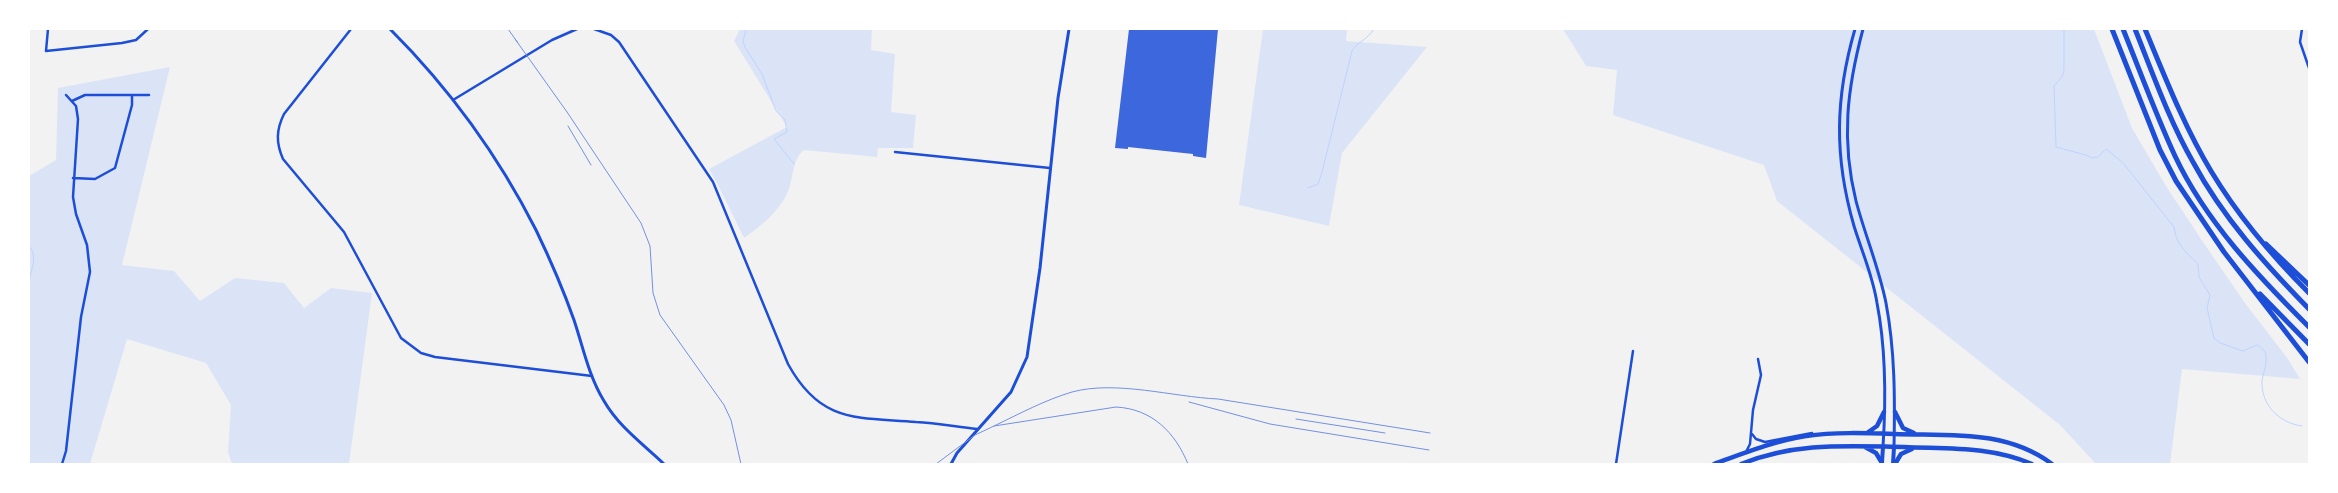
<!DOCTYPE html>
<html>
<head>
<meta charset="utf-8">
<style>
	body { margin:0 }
	#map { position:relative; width:2338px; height:493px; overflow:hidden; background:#f2f2f2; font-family:"Fira Sans Condensed",sans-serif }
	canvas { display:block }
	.frame { position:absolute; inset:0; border:30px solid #fff; pointer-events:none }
</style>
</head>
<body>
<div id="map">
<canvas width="2338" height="493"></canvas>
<div class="frame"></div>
</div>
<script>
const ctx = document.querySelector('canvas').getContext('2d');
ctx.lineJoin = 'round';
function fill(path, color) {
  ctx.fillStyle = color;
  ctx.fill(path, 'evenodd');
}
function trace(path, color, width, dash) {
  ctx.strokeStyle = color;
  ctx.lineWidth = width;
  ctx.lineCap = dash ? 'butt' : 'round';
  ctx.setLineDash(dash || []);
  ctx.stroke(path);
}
const green = new Path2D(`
	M 740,29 L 872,29 L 871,50 L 895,54 L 891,112 L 916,115 L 913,148 L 878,148 L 877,157 L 804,150 C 791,160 794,181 786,196 C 776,214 760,227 744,238 L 717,183 L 709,169 L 787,127 L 734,41 Z
	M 1263,29 L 1347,29 L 1346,41 L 1427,47 L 1342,153 L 1329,226 L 1239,205 Z
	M 1563,29 L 2094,29 L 2132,128 L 2166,186 L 2203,242 L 2245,303 L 2288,359 L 2300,379 L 2182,369 L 2170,464 L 2096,464 L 2060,425 L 1777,201 L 1764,165 L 1613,115 L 1617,70 L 1586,66 Z
	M 170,67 L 122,265 L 174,271 L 200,301 L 235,278 L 284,283 L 304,308 L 331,288 L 372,293 L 349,464 L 232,464 L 228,452 L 231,405 L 206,363 L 127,339 L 90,464 L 29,464 L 29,176 L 56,160 L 58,88 Z`);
const stream = new Path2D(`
	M 746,29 L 743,41 L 745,47 L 762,74 L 776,111 L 785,120 L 787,132 L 774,139 L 794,164
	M 2064,29 L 2064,70 L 2062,77 L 2054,86 L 2056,147 L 2086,155 L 2092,158 L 2098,157 L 2106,149 L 2124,164 L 2174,227 C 2176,245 2186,252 2198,264 L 2199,277 L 2210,295 L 2207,308 L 2214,338 L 2220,343 L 2243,351 L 2257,345 C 2262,348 2266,351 2266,357 C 2267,365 2263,373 2262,381 C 2261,405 2279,423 2302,426
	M 1308,188 L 1318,184 L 1322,172 L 1352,51 C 1358,41 1366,41 1374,29
	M 29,246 C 39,258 30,270 29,283`);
const building = new Path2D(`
	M 1129,29 L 1218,29 L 1206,158 L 1193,156 L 1193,154 L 1128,147 L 1128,149 L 1115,148 Z`);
const minor = new Path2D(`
	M 48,29 L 46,51 L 122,43 L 136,40 L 148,29
	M 351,29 L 284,114 C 276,130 276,143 283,159 L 344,232 L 401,338 L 421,353 L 435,357 L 592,376
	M 594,29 L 611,35 L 619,42 L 713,182 L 788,364 C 821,424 857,417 916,422 C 937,423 957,427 977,429
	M 2302,29 L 2300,42 L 2309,68
	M 453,100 L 552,40 L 577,29
	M 72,101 L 85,95 L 149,95
	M 895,152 L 1050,168
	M 73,178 L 95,179 L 115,168 L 132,105 L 132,95
	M 1752,434 L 1756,439 L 1765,442 L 1812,433
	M 1746,452 L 1750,444 L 1753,410 L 1761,375 L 1758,359
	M 62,464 L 66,451 L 81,317 L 90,272 L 87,245 L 76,214 L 73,197 L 78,119 L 76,106 L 66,95
	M 1616,464 L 1633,351`);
const tertiary = new Path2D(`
	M 390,29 C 449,88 498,155 536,230 C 550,259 563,289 574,320 C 583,347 589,377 604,401 C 619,427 643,444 664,464
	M 1855,29 C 1835,98 1834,157 1854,226 C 1862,252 1873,276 1877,303 C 1886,349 1886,400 1883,447
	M 1863,29 C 1847,89 1841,140 1856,201 C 1865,235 1879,268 1886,303 C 1895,351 1895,399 1894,447
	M 951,464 L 957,453 L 1011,392 L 1027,357 L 1040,268 L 1058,98 L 1069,29`);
const secondary = new Path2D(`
	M 1882,462 L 1883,447
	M 1893,464 L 1894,447`);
const primary = new Path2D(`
	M 1895,412 L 1903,428 L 1914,433
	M 1867,433 L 1877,426 L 1884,412
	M 1865,447 L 1876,453 L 1882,463
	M 1714,464 C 1744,453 1774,441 1806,436 C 1834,432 1865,433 1894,434 C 1948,436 2005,429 2052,464
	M 1741,464 C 1796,442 1846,446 1904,447 C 1948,449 1990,446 2032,464
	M 1895,464 L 1901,454 L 1912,449`);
const motorway = new Path2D(`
	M 2112,29 L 2160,150 L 2176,181 L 2224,252 L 2309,362
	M 2123,29 C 2140,71 2156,115 2175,156 C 2206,222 2258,276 2309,327
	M 2135,29 C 2153,74 2169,120 2193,162 C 2223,218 2265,264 2309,309
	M 2145,29 C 2165,77 2184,126 2211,171 C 2238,216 2272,256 2309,293
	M 2266,244 L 2309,285
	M 2260,294 L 2309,344`);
const rail = new Path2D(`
	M 508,29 L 518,43
	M 515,39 L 567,112 L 641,223 L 650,246 L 653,293 L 660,315 L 724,405 L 731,420 L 741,464
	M 568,126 L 591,165
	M 1189,402 L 1270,424 L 1429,450
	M 1296,419 L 1385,433
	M 994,426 C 1019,414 1045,400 1072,392 C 1116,380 1173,397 1218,399 L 1430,433
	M 936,464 L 975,435 L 994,426 L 1116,407 C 1152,409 1175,432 1188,464`);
fill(green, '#dbe4f7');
trace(stream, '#bfd3fe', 1);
fill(building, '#3d67dc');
trace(minor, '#1d4ed8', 2.5);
trace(tertiary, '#1d4ed8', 3);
trace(secondary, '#1d4ed8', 4);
trace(primary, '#1d4ed8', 4.5);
trace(motorway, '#1d4ed8', 5);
trace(rail, '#7290e2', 1);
</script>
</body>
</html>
